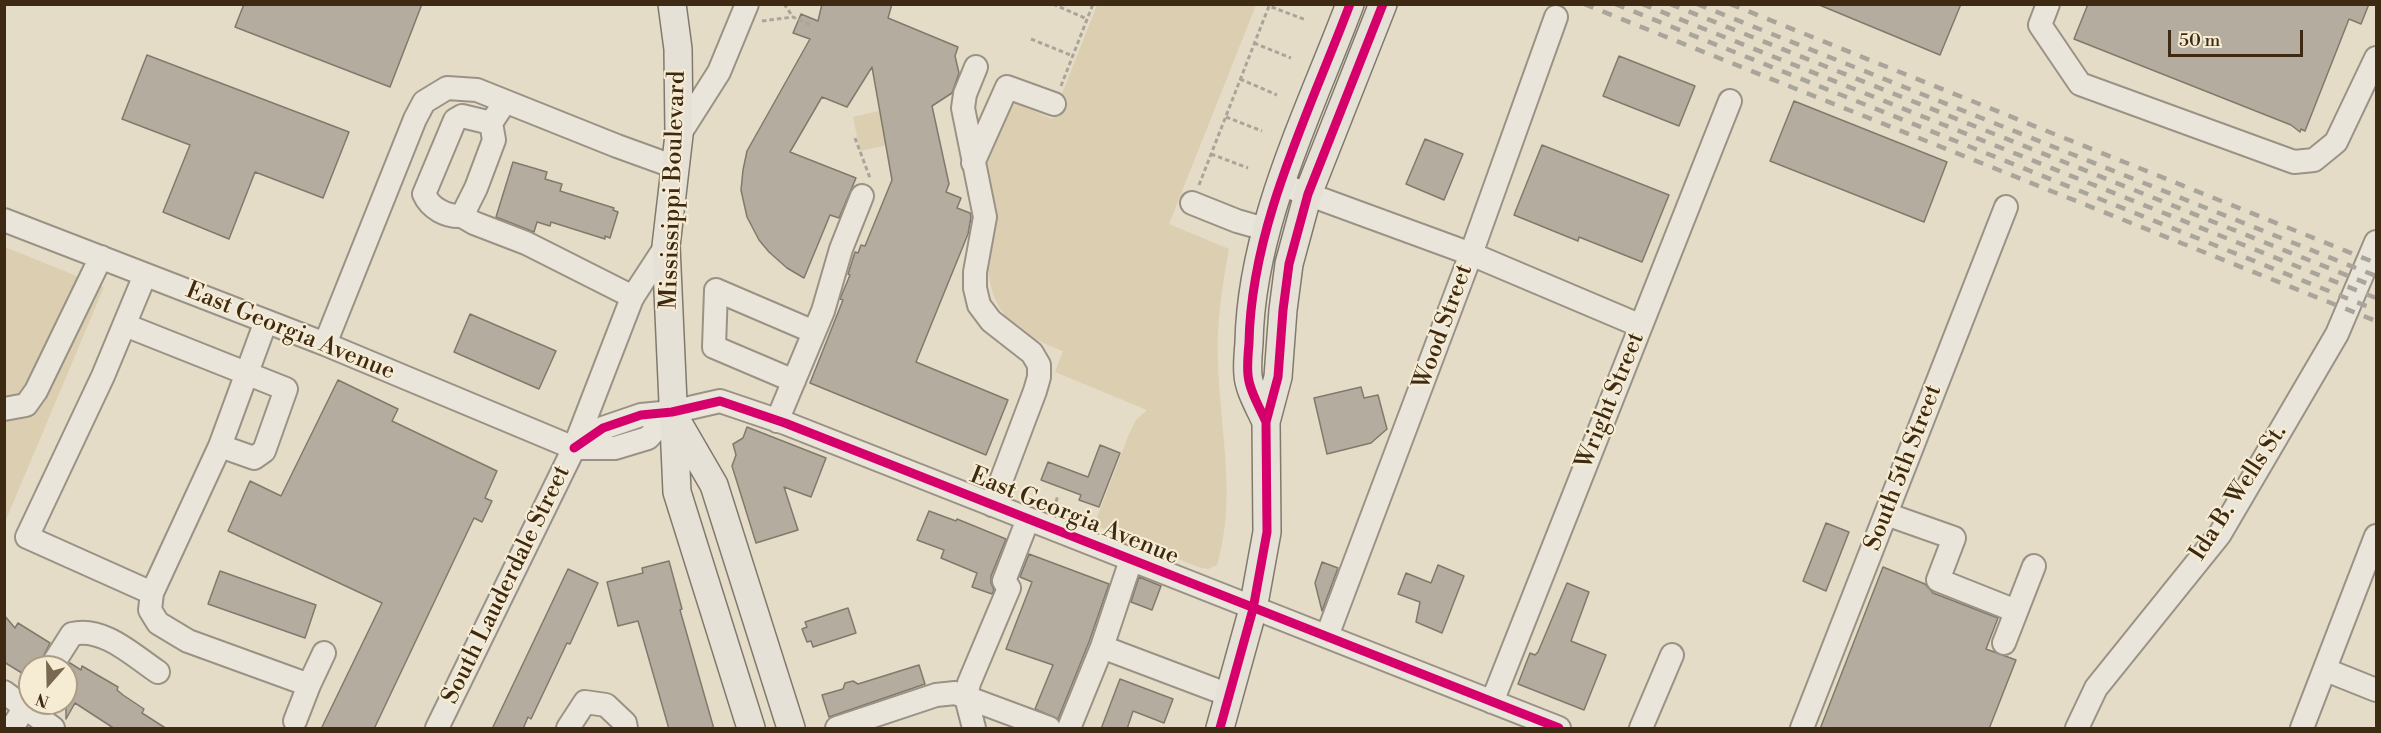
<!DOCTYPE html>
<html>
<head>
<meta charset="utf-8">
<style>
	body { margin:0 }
	#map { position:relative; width:2381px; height:733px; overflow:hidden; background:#e5dcc8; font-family:"Libre Bodoni",serif }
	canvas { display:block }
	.frame { position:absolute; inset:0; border:6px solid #3e2a13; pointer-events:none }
	.north { position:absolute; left:18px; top:655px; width:60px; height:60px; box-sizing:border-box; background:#f6ecd3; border:2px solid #ac9e86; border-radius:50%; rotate:200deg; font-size:16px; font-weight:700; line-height:24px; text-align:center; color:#3e2a13 }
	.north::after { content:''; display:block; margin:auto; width:21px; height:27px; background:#786852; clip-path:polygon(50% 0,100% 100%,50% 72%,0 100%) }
	.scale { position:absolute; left:2168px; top:30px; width:135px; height:27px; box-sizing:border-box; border:3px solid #3e2a13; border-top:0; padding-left:8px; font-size:18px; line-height:21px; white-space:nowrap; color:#3e2a13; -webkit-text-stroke:4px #f6ecd3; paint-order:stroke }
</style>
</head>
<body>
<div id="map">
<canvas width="2381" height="733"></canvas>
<div class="frame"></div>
<div class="north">N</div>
<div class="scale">50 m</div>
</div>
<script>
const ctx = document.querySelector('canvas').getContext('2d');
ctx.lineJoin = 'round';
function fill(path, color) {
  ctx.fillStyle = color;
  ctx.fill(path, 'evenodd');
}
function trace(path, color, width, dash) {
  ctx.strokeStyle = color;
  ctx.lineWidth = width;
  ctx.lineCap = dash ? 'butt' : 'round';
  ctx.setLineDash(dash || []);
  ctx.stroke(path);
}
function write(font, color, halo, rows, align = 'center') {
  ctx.font = font + ' "Libre Bodoni",serif';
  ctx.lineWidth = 4.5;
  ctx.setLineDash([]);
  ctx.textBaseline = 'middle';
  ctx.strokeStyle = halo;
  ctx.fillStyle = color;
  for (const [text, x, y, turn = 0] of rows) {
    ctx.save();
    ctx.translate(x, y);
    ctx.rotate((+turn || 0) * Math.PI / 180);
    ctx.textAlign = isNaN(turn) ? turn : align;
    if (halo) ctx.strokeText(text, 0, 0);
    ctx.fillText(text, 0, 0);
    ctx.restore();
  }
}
const green = new Path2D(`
	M 1097,5 L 1256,5 L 1169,224 L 1229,249 C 1222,287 1216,324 1218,363 C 1220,430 1237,499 1217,565 L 1208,569 L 1198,567 L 1094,525 L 1129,434 L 1136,420 L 1147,410 L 1055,372 L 1063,351 C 984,322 988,288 984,213 C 983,197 978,169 982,154 C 986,135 997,116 1004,98 L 1052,119 Z
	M 879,111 L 887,145 L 860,151 L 853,117 Z
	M 5,247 L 104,287 L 5,522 Z`);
const building = new Path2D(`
	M 244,4 L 422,4 L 390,87 L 235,27 Z
	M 822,4 L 892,4 L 888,18 L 958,47 L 955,56 L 959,73 L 952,93 L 932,106 L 949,184 L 946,192 L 961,198 L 957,208 L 970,213 L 971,217 L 968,234 L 916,362 L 1008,400 L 986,455 L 810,383 L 843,300 L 840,299 L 850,275 L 848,274 L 855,252 L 858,253 L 861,245 L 865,246 L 892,180 L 872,67 L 847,107 L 822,97 L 790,152 L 856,178 L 839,218 L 830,215 L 804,278 L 787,268 L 769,252 L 759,240 L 747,217 L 741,190 L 743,170 L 747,151 L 810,39 L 793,33 L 801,14 L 818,21 Z
	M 1817,4 L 1961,4 L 1940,55 Z
	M 2088,4 L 2369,4 L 2361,24 L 2349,19 L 2305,131 L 2301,129 L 2300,132 L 2291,125 L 2074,39 Z
	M 147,55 L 349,132 L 323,198 L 255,172 L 229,239 L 163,212 L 190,145 L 122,119 Z
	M 1619,56 L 1695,86 L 1679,126 L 1603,96 Z
	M 1794,101 L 1947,162 L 1924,222 L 1770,161 Z
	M 1425,139 L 1463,154 L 1444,200 L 1406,184 Z
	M 1542,145 L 1669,195 L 1642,262 L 1579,237 L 1578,241 L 1514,215 Z
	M 513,162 L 547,172 L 545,179 L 562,184 L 560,191 L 614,208 L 613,210 L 618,212 L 610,238 L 605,236 L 605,239 L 551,222 L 550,226 L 537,222 L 534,232 L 496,217 Z
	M 470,314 L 556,351 L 539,389 L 454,352 Z
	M 338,380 L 398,409 L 392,421 L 497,471 L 485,498 L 492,501 L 482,522 L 474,518 L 374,729 L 321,729 L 382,603 L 228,531 L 250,481 L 281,496 Z
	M 1361,387 L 1364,398 L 1378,395 L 1387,429 L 1371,443 L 1327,454 L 1314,398 Z
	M 747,427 L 826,458 L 811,497 L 784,487 L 798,530 L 756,543 L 732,466 L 736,455 L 733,444 L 743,438 Z
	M 1100,445 L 1120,453 L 1099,507 L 1079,500 L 1081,495 L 1041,480 L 1048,462 L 1088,477 Z
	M 929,511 L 956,521 L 957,519 L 1006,539 L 991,576 L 991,583 L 994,590 L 992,594 L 972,587 L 977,573 L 941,558 L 944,550 L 917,540 Z
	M 1826,523 L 1849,532 L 1826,591 L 1803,581 Z
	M 1029,554 L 1109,584 L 1089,642 L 1058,719 L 1035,709 L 1053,665 L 1006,649 L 1032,582 L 1020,577 Z
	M 669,561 L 682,609 L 680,610 L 714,729 L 669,729 L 638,621 L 618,626 L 607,582 L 643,573 L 642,568 Z
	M 1322,562 L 1338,568 L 1322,611 L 1315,583 Z
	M 1438,565 L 1464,576 L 1442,633 L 1416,622 L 1420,602 L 1398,594 L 1406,573 L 1431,583 Z
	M 1883,567 L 1925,584 L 1933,593 L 1998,618 L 1986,649 L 2016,660 L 1989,729 L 1820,729 Z
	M 568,569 L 598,583 L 570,644 L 567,643 L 531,719 L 528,717 L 523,729 L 492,729 Z
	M 220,571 L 316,605 L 305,638 L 208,604 Z
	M 1139,577 L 1161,586 L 1152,610 L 1131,602 Z
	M 1567,583 L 1589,592 L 1571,641 L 1606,655 L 1584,710 L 1518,684 L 1530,653 L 1535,655 L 1538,652 Z
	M 848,608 L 856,633 L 813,647 L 811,641 L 807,642 L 802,629 L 807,627 L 805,622 Z
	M 4,615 L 15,628 L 18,623 L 50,643 L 38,667 L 30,667 L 30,678 L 4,662 Z
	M 70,663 L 81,670 L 82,666 L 118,687 L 117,690 L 123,695 L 144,709 L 142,713 L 167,729 L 115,729 L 75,703 L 66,719 L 66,669 Z
	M 919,665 L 925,684 L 829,717 L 822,695 L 843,689 L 845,683 L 853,681 L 858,684 Z
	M 1120,679 L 1173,699 L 1164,723 L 1133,711 L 1127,729 L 1101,729 Z`);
const path = new Path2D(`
	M 784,4 L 793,17
	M 1053,4 L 1087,19
	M 762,21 L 793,17 L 811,25
	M 1031,39 L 1073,56
	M 1254,43 L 1291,58
	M 1240,79 L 1277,95
	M 1061,86 L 1093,4
	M 1226,117 L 1262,131
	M 855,138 L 870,178
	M 1211,154 L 1248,168
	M 1199,185 L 1269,6 L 1306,20
	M 1054,509 L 1058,495
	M 1086,522 L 1091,508`);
const minor = new Path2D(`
	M 2048,4 L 2040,25 L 2080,84 L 2294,162 L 2314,160 L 2336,142 L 2376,58
	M 976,67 L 965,94 L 963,108 L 985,217 L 975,272 L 975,288 L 979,305 L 991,321 L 1032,353 L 1039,365 L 1039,377 L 1035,391 L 992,505
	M 491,123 L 462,116 L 455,120 L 424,194 C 430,208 446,217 462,216 L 476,188 L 494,140 L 491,123 L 505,102
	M 679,135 L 719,72 L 747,4
	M 973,163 L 1007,87 L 1054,104
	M 1291,188 L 1471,254 L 1641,326
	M 1192,203 L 1237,221 L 1265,229
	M 462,216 L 474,223 L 526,243 L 633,297
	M 4,220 L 325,344 L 574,448 L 615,448 L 648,438 L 672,412
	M 145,275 L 103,376 L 27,537 L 152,593 L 220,446 L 266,321
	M 125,325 L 286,389 L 264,451 L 254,458 L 220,446
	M 325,344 L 415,119 L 424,102 L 447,88 L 477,90 L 617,146 L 675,167
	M 794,381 L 714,347 L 716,290 L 814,332
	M 4,409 L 26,405 L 36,391 L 101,257
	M 777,421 L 823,311 L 841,249 L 862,196
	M 574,448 L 603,428 L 641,415 L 672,412 L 720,401 L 785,423 L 1559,728
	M 1886,514 L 1954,538 L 1938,580 L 2016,611
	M 152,593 L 150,610 L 158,623 L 188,641 L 309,685 L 295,721
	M 1327,636 L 1471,254 L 1556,17
	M 2004,643 L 2034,566
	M 1102,647 L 1229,695
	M 51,667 L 72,634 C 103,626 134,656 158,672
	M 2326,670 L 2376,690
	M 309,685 L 324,653
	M 4,692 L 53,728
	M 1492,702 L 1730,101
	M 12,728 L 30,699
	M 437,728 L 574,448 L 632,298 L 666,246
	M 568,728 L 585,702 L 606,705 L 625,723 L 626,728
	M 837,728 L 936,695 L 955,693 L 1049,728
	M 974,728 L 966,697 L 969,683 L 1009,588 L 1004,581 L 1028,519
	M 1069,728 L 1102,647 L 1131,560
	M 1641,728 L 1672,655
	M 1802,728 L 2006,207
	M 2077,728 L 2096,688 L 2220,534 L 2337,334 L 2376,242
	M 2302,728 L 2376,536`);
const major = new Path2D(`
	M 672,4 L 678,49 L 679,135 L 666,246 L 677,492 L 751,728
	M 674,416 L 714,485 L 791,728
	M 1266,422 C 1260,408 1249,390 1248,375 C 1247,365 1248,354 1249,343 C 1251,226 1309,113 1350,4
	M 1220,728 L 1253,609 L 1267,532 L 1266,422 L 1278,377 L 1283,310 L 1289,264 L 1308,194 L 1383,4`);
const rail = new Path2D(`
	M 1584,4 L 2376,321
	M 1615,4 L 2376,310
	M 1642,4 L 2376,298
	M 1670,4 L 2376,287
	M 1697,4 L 2376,276
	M 1730,4 L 2376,263`);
const cycleway = new Path2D(`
	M 1266,422 C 1260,408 1249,390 1248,375 C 1247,365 1248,354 1249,343 C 1251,226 1309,113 1350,4
	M 574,448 L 603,428 L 641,415 L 672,412 L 720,401 L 785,423 L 1559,728
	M 1220,728 L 1253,609 L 1267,532 L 1266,422 L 1278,377 L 1283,310 L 1289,264 L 1308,194 L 1383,4`);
const streetNames = [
	["Mississippi Boulevard",674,190,-88],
	["Wood Street",1444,327,-70],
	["East Georgia Avenue",290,332,22],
	["Wright Street",1611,401,-68],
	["South 5th Street",1904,468,-69],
	["Ida B. Wells St.",2239,493,-57],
	["East Georgia Avenue",1074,517,22],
	["South Lauderdale Street",507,585,-64]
];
fill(green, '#dbceb1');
fill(building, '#b4ac9e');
trace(building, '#817a6c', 1.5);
trace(minor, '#9a9284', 26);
trace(major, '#817a6c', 30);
trace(path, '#aaa59a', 3, [4.5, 3]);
trace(minor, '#eae5db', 22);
trace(major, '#e6e1d6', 27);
trace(rail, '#aaa59a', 4.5, [10, 10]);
trace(cycleway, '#d6006c', 9);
write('24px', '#3e2a13', '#f6ecd3', streetNames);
</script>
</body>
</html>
